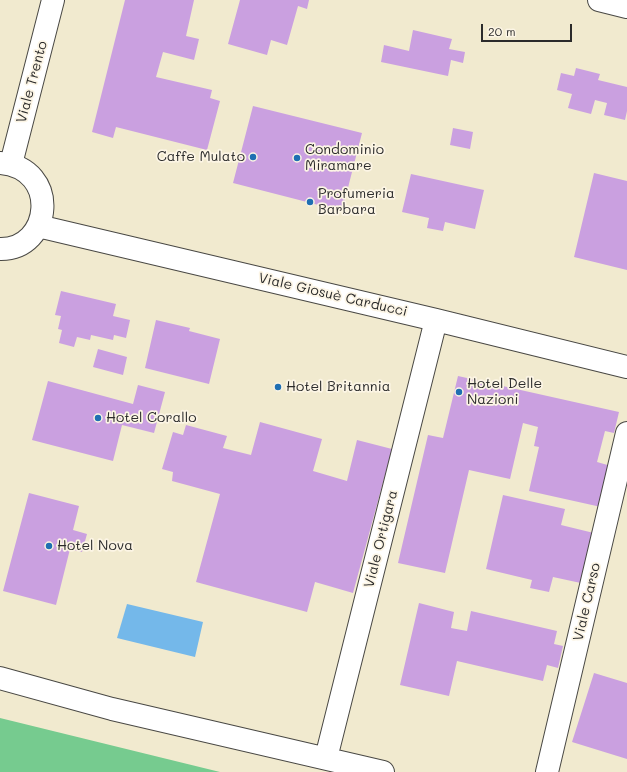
<!DOCTYPE html>
<html>
<head>
<meta charset="utf-8">
<style>
	body { margin:0 }
	#map { position:relative; width:627px; height:772px; overflow:hidden; background:#f1eacf; font-family:Mali,sans-serif }
	canvas { display:block }
	.scale { position:absolute; left:481px; top:24px; width:91px; height:18px; box-sizing:border-box; border:2px solid #2b2b2b; border-top:0; padding-left:5px; font-size:12px; line-height:14px; white-space:nowrap; color:#2b2b2b; -webkit-text-stroke:3px #fcf5e5; paint-order:stroke }
</style>
</head>
<body>
<div id="map">
<canvas width="627" height="772"></canvas>
<div class="scale">20 m</div>
</div>
<script>
const ctx = document.querySelector('canvas').getContext('2d');
ctx.lineJoin = 'round';
function fill(path, color) {
  ctx.fillStyle = color;
  ctx.fill(path, 'evenodd');
}
function trace(path, color, width, dash) {
  ctx.strokeStyle = color;
  ctx.lineWidth = width;
  ctx.lineCap = dash ? 'butt' : 'round';
  ctx.setLineDash(dash || []);
  ctx.stroke(path);
}
function write(font, color, halo, rows, align = 'center') {
  ctx.font = font + ' Mali,sans-serif';
  ctx.lineWidth = 3.5;
  ctx.setLineDash([]);
  ctx.textBaseline = 'middle';
  ctx.strokeStyle = halo;
  ctx.fillStyle = color;
  for (const [text, x, y, turn = 0] of rows) {
    ctx.save();
    ctx.translate(x, y);
    ctx.rotate((+turn || 0) * Math.PI / 180);
    ctx.textAlign = isNaN(turn) ? turn : align;
    if (halo) ctx.strokeText(text, 0, 0);
    ctx.fillText(text, 0, 0);
    ctx.restore();
  }
}
const green = new Path2D(`
	M 0,718 L 220,772 L 0,772 Z`);
const water = new Path2D(`
	M 127,604 L 203,622 L 195,657 L 117,638 Z`);
const building = new Path2D(`
	M 125,0 L 194,0 L 186,36 L 199,39 L 194,60 L 163,52 L 156,77 L 212,90 L 210,98 L 220,101 L 207,150 L 116,127 L 113,138 L 92,132 Z
	M 240,0 L 309,0 L 307,9 L 298,6 L 287,45 L 271,40 L 267,55 L 228,44 Z
	M 413,30 L 452,39 L 449,49 L 465,52 L 463,63 L 451,60 L 448,76 L 381,62 L 384,45 L 409,51 Z
	M 576,68 L 600,74 L 598,80 L 627,87 L 627,111 L 625,120 L 604,115 L 607,103 L 595,100 L 591,114 L 568,108 L 572,94 L 557,90 L 561,73 L 574,76 Z
	M 253,106 L 362,133 L 342,211 L 233,183 Z
	M 453,128 L 473,132 L 470,149 L 450,145 Z
	M 594,173 L 627,181 L 627,270 L 574,257 Z
	M 411,174 L 484,190 L 475,229 L 445,222 L 443,231 L 427,228 L 429,218 L 402,212 Z
	M 61,291 L 116,304 L 113,316 L 130,320 L 126,338 L 114,335 L 113,340 L 91,335 L 90,340 L 77,337 L 74,347 L 59,343 L 62,330 L 58,329 L 61,316 L 55,315 Z
	M 156,320 L 190,328 L 189,331 L 220,339 L 209,384 L 145,368 Z
	M 98,349 L 127,357 L 123,375 L 93,367 Z
	M 458,376 L 619,412 L 614,433 L 605,431 L 597,462 L 611,466 L 601,507 L 529,491 L 539,447 L 534,446 L 538,427 L 523,423 L 510,479 L 469,470 L 445,573 L 398,563 L 428,435 L 443,438 Z
	M 48,381 L 133,404 L 138,385 L 165,392 L 154,433 L 122,425 L 113,461 L 32,440 Z
	M 260,422 L 322,439 L 313,471 L 347,481 L 357,440 L 392,449 L 353,593 L 315,582 L 307,612 L 196,582 L 220,494 L 172,481 L 173,472 L 162,469 L 173,432 L 183,435 L 186,425 L 227,436 L 223,448 L 251,455 Z
	M 29,493 L 79,506 L 73,530 L 87,534 L 82,552 L 70,549 L 56,605 L 3,591 Z
	M 503,495 L 565,509 L 561,525 L 602,535 L 590,585 L 553,577 L 549,592 L 530,588 L 532,580 L 486,569 Z
	M 419,603 L 454,612 L 451,628 L 467,631 L 471,611 L 557,631 L 554,644 L 563,646 L 558,668 L 547,665 L 543,681 L 457,661 L 449,696 L 400,685 Z
	M 594,673 L 627,683 L 627,759 L 572,742 Z`);
const minor = new Path2D(`
	M 599,0 L 627,7
	M 0,163 C 61,168 52,250 0,249
	M 11,164 L 53,0
	M 38,226 L 436,320 L 627,367
	M 0,678 L 112,709 L 383,772
	M 326,758 L 436,320
	M 547,772 L 627,433`);
const markers = [
	[253,157,4,"#1f6fb2"],
	[297,158,4,"#1f6fb2"],
	[310,202,4,"#1f6fb2"],
	[278,387,4,"#1f6fb2"],
	[459,392,4,"#1f6fb2"],
	[98,418,4,"#1f6fb2"],
	[49,546,4,"#1f6fb2"]
];
const streetNames = [
	["Viale Trento",32,82,-75],
	["Viale Giosuè Carducci",333,295,13],
	["Viale Ortigara",381,539,-76],
	["Viale Carso",587,602,-77]
];
const poiNames = [
	["Condominio",305,150],
	["Miramare",305,166],
	["Caffe Mulato",245,157,"right"],
	["Profumeria",318,194],
	["Barbara",318,210],
	["Hotel Delle",467,384],
	["Nazioni",467,400],
	["Hotel Britannia",286,387],
	["Hotel Corallo",106,418],
	["Hotel Nova",57,546]
];
fill(green, '#76cb8f');
fill(water, '#74b8ea');
fill(building, '#caa0e0');
trace(minor, '#494844', 24);
trace(minor, '#fff', 22);
for (const [x, y, r, color] of markers) {
  const dot = new Path2D();
  dot.arc(x, y, r, 0, 2 * Math.PI);
  ctx.fillStyle = color;
  ctx.fill(dot);
  trace(dot, '#fcf5e5', 1.5);
}
write('14px', '#2b2b2b', '#fcf5e5', streetNames);
write('14px', '#2b2b2b', '#fcf5e5', poiNames, 'left');
</script>
</body>
</html>
